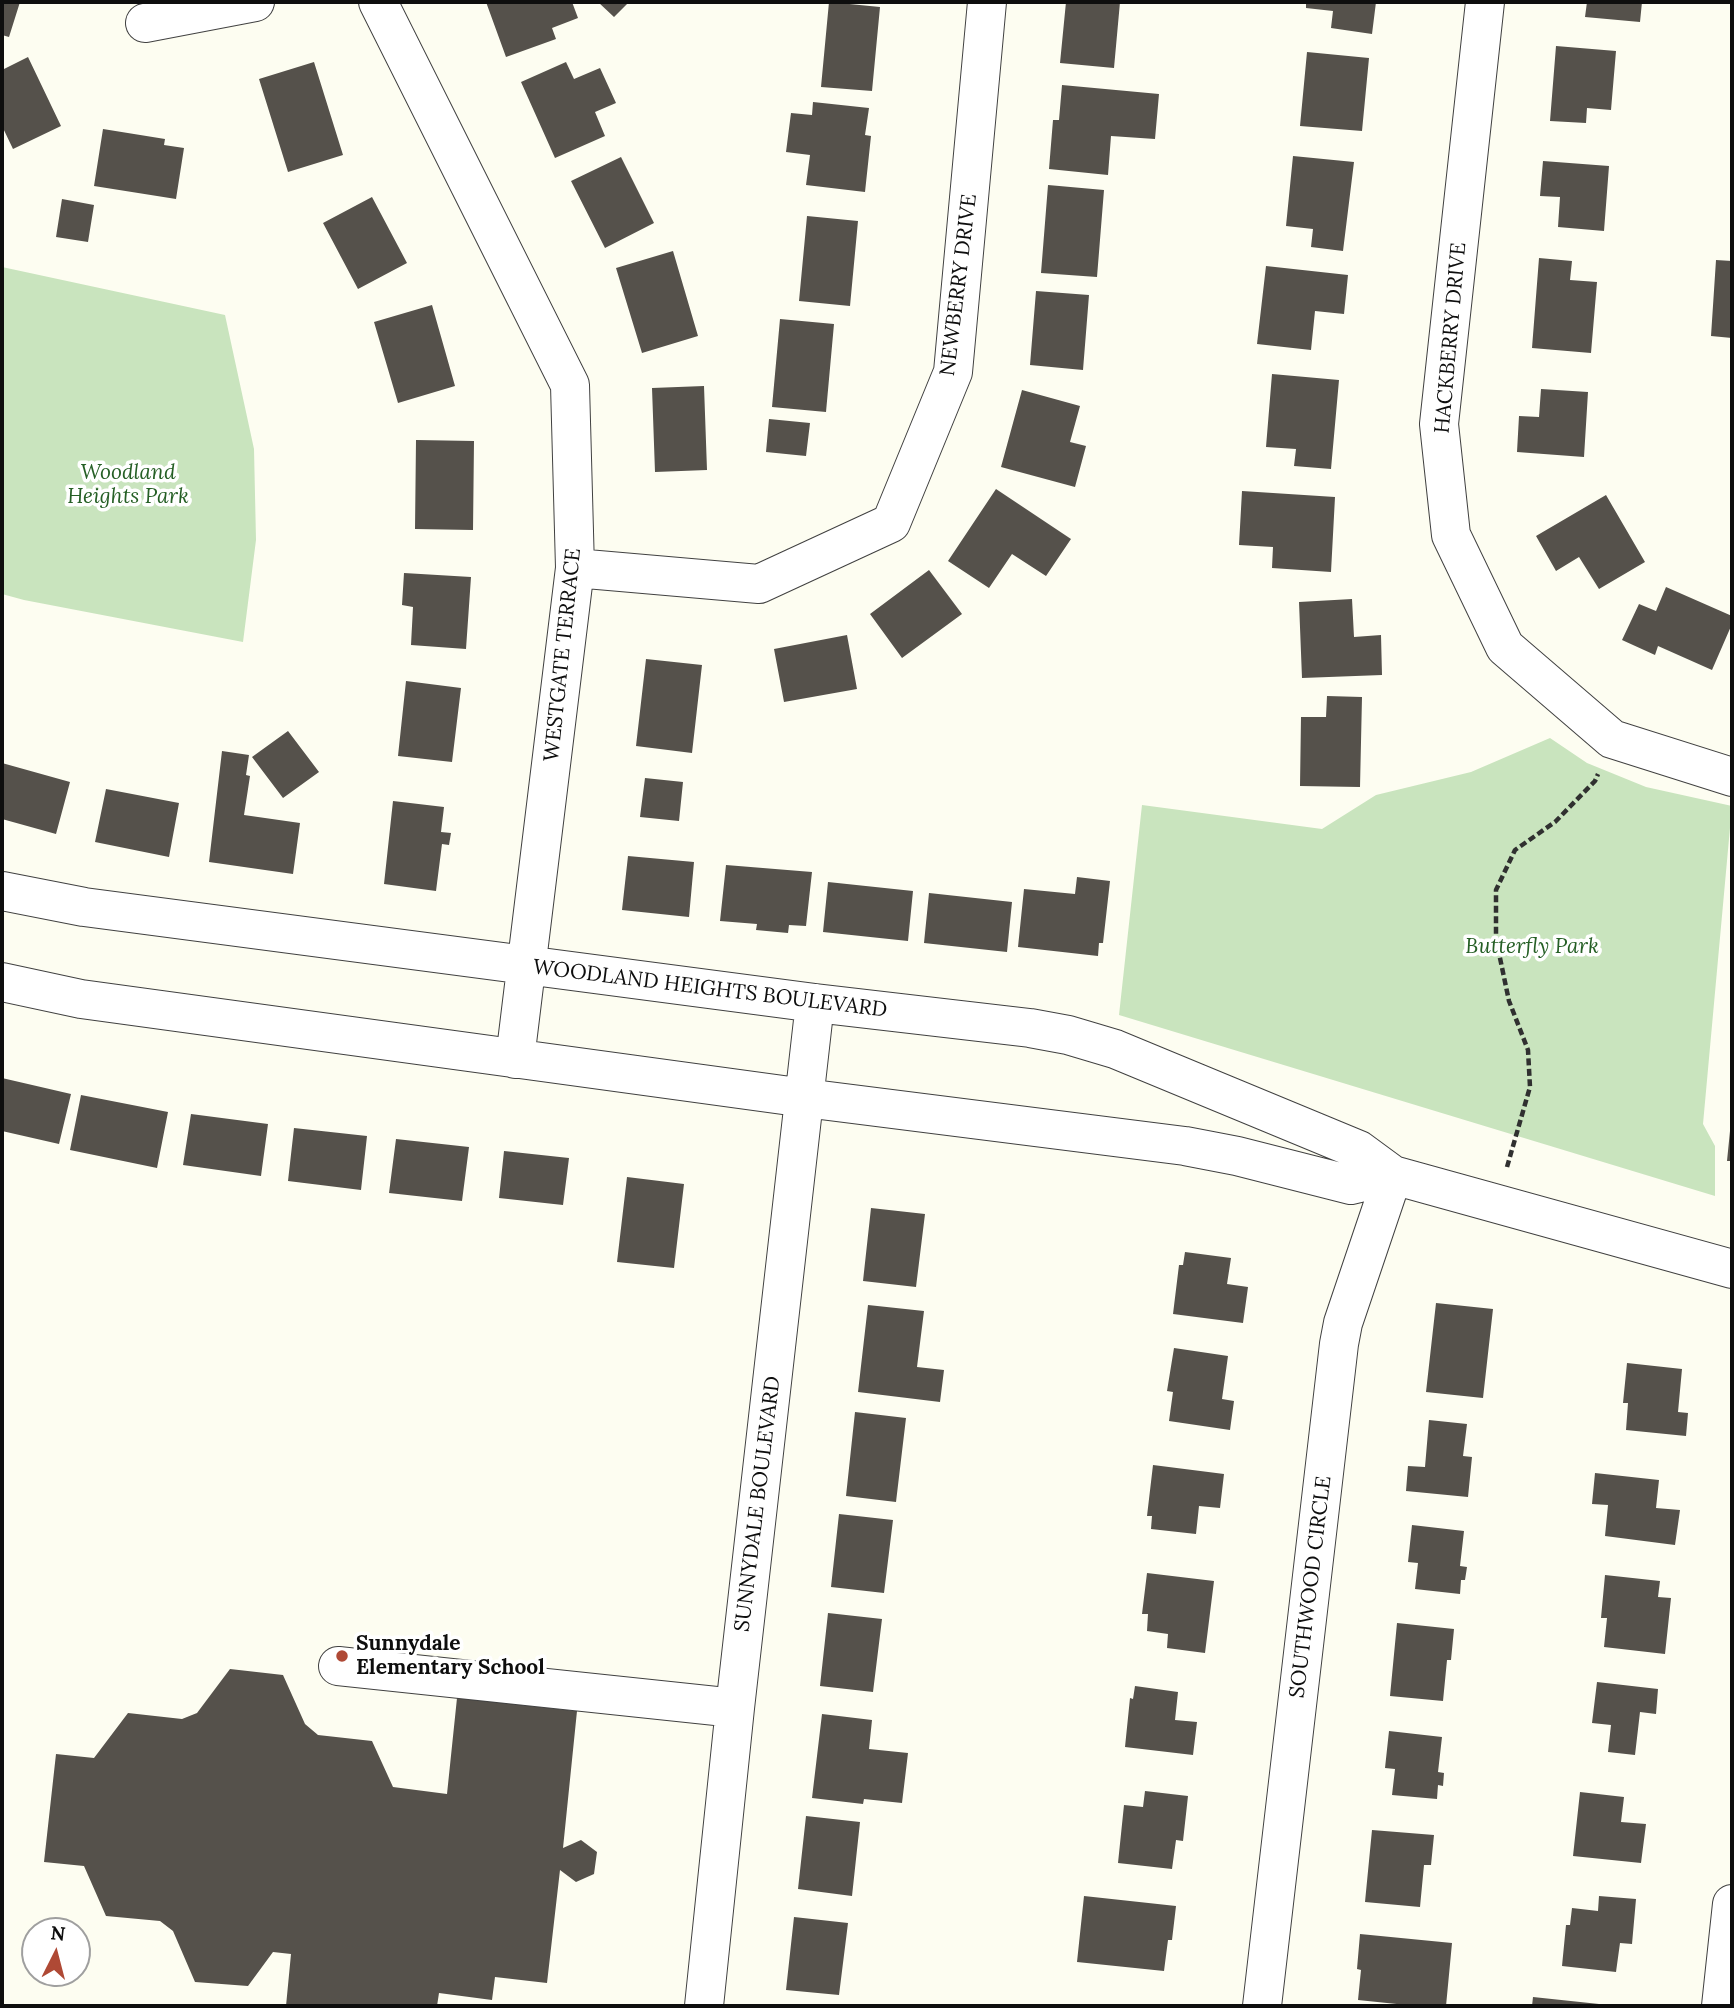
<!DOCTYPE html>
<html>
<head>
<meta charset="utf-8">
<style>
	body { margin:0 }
	#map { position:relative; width:1734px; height:2008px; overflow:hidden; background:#fdfdf1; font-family:Lora,serif }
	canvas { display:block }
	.frame { position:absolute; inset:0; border:4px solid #0e0e0e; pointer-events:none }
	.north { position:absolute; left:21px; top:1917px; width:70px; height:70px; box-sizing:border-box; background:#fff; border:2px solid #9f9f9f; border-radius:50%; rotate:6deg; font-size:19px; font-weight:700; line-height:28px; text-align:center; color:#0e0e0e }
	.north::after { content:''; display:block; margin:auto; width:24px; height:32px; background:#af4935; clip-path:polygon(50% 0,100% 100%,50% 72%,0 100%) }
</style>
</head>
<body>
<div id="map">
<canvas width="1734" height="2008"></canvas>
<div class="frame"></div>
<div class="north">N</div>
</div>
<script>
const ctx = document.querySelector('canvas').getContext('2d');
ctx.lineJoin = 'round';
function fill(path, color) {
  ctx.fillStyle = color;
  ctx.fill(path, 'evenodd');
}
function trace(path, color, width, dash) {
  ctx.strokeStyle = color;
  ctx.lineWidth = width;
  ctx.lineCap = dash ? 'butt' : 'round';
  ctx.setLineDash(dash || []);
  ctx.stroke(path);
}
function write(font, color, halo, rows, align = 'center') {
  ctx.font = font + ' Lora,serif';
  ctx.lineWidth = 7;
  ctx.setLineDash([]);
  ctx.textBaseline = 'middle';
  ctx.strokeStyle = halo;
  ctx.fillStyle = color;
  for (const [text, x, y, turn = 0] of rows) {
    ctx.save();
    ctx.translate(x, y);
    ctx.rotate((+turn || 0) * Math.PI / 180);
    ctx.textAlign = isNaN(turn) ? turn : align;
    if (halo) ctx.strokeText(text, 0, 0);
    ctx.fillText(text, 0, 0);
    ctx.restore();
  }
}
const green = new Path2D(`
	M 2,267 L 225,315 L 254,449 L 256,540 L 243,642 L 24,600 L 2,594 Z
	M 1550,738 L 1587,763 L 1646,787 L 1732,806 L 1703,1124 L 1715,1146 L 1715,1196 L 1119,1015 L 1142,805 L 1322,829 L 1376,795 L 1471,772 Z`);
const building = new Path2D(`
	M 2,2 L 20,2 L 9,37 L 2,35 Z
	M 486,2 L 572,2 L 578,18 L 552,28 L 556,39 L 506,57 Z
	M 598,2 L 629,2 L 614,17 Z
	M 829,2 L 880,7 L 872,91 L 821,87 Z
	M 1066,2 L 1120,2 L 1114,68 L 1060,63 Z
	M 1306,2 L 1376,2 L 1372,34 L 1331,28 L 1333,11 L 1306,8 Z
	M 1587,2 L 1642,2 L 1640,22 L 1585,17 Z
	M 1556,46 L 1616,51 L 1611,110 L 1587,108 L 1586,123 L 1550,121 Z
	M 1307,52 L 1369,58 L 1362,131 L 1300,126 Z
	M 28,57 L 61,126 L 13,149 L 2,126 L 2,70 Z
	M 314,62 L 343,155 L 288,172 L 259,79 Z
	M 566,62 L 574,79 L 600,68 L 616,103 L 595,112 L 605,136 L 555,158 L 521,82 Z
	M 1062,85 L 1159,94 L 1155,139 L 1111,136 L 1108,175 L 1049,169 L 1053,120 L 1059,120 Z
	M 813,102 L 869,108 L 865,135 L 871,136 L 865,192 L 806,185 L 810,155 L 786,152 L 791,113 L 812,115 Z
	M 103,129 L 165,139 L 164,145 L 184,148 L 176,199 L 94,186 Z
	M 1293,156 L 1354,162 L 1343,251 L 1311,247 L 1313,229 L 1286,226 Z
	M 621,157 L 654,223 L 605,248 L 571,181 Z
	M 1543,161 L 1609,166 L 1604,231 L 1558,227 L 1560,197 L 1540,196 Z
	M 1048,185 L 1104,190 L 1097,277 L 1041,273 Z
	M 372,197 L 407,263 L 358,289 L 323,223 Z
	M 62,199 L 94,205 L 88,242 L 56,237 Z
	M 807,216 L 858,221 L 850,306 L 799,301 Z
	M 673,251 L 698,336 L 642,353 L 616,268 Z
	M 1539,258 L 1572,261 L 1570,280 L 1597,282 L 1591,353 L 1532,348 Z
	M 1716,260 L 1732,261 L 1732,338 L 1711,336 Z
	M 1266,266 L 1348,275 L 1344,314 L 1315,311 L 1311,350 L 1257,344 Z
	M 1036,291 L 1089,295 L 1083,370 L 1030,365 Z
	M 432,305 L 455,386 L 398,403 L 374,322 Z
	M 780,319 L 834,324 L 826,412 L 772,407 Z
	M 1272,374 L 1339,380 L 1331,469 L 1294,466 L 1296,449 L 1266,447 Z
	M 704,386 L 707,470 L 655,472 L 652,388 Z
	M 1541,389 L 1588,392 L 1584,457 L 1517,452 L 1519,416 L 1539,417 Z
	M 1022,390 L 1080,406 L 1070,442 L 1086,446 L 1075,487 L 1001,467 Z
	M 769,419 L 810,423 L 806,456 L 766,452 Z
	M 416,440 L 474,441 L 473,530 L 415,529 Z
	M 996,489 L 1071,539 L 1046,576 L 1012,554 L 989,588 L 948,561 Z
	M 1242,491 L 1335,497 L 1331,572 L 1272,568 L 1273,547 L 1239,545 Z
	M 1606,495 L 1645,562 L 1599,589 L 1579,557 L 1556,571 L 1536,536 Z
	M 929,570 L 962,614 L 902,658 L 870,614 Z
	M 404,573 L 471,577 L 466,649 L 411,645 L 413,607 L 402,605 Z
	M 1666,587 L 1732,616 L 1732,624 L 1712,670 L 1658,646 L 1655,655 L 1622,640 L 1639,604 L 1656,611 Z
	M 1352,599 L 1354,637 L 1381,635 L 1382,675 L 1302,678 L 1299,602 Z
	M 847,635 L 857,689 L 784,702 L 774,649 Z
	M 646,659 L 702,665 L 692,753 L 636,746 Z
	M 406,681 L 461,688 L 452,762 L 398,756 Z
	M 1327,696 L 1362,697 L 1360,787 L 1300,786 L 1301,717 L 1326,717 Z
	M 288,731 L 319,772 L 283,798 L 252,757 Z
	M 222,751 L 249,755 L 246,775 L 250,776 L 244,815 L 300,823 L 293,874 L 209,862 Z
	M 2,763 L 70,782 L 56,834 L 2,819 Z
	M 645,778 L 683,782 L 679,821 L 640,817 Z
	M 106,789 L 179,803 L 169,857 L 95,842 Z
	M 393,801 L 444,807 L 441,832 L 451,833 L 449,845 L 442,844 L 436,891 L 384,884 Z
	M 628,856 L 694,862 L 689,917 L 622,910 Z
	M 726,865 L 812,872 L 806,926 L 789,925 L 788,933 L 756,930 L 757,924 L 720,921 Z
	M 1077,877 L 1110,881 L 1103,943 L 1099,943 L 1098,956 L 1018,947 L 1024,889 L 1075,894 Z
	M 828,882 L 913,891 L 908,941 L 823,932 Z
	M 929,893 L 1012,902 L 1007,952 L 924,943 Z
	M 2,1078 L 71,1094 L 59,1144 L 2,1131 Z
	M 81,1095 L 168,1112 L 157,1168 L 70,1150 Z
	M 191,1114 L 268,1124 L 261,1176 L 183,1165 Z
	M 294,1128 L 367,1136 L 361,1190 L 288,1181 Z
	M 1730,1131 L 1732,1131 L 1732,1161 L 1727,1161 Z
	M 396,1139 L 469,1147 L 462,1201 L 389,1193 Z
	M 504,1151 L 569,1158 L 563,1205 L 499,1198 Z
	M 627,1177 L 684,1184 L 674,1268 L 617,1262 Z
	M 871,1208 L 925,1214 L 916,1287 L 863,1281 Z
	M 1185,1252 L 1231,1258 L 1227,1284 L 1248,1287 L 1243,1323 L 1173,1314 L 1179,1265 L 1183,1265 Z
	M 1436,1303 L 1493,1309 L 1483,1398 L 1426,1392 Z
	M 868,1305 L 924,1311 L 917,1367 L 944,1370 L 940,1402 L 858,1392 Z
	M 1174,1348 L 1228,1356 L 1222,1399 L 1234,1401 L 1230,1430 L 1169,1421 L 1173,1392 L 1167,1391 Z
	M 1627,1363 L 1682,1369 L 1678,1412 L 1688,1413 L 1686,1436 L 1626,1430 L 1628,1403 L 1623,1403 Z
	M 855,1412 L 906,1418 L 896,1502 L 846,1496 Z
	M 1429,1420 L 1467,1424 L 1463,1456 L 1472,1457 L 1468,1497 L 1406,1491 L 1408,1466 L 1425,1467 Z
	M 1153,1465 L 1224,1474 L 1220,1508 L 1199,1506 L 1196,1534 L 1151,1529 L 1152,1516 L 1147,1516 Z
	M 1595,1473 L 1659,1480 L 1656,1508 L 1680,1510 L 1675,1545 L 1605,1536 L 1608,1505 L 1592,1504 Z
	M 839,1514 L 893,1520 L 884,1593 L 831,1587 Z
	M 1412,1525 L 1464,1531 L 1460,1566 L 1467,1567 L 1465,1580 L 1461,1580 L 1460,1594 L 1415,1589 L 1418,1563 L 1408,1562 Z
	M 1147,1573 L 1214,1581 L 1205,1653 L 1167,1648 L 1168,1634 L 1147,1631 L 1148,1614 L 1142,1614 Z
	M 1605,1575 L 1660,1581 L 1658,1597 L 1671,1598 L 1665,1654 L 1604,1647 L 1607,1618 L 1601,1618 Z
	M 828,1613 L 882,1619 L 873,1692 L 820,1686 Z
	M 1397,1623 L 1454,1629 L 1451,1660 L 1447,1660 L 1443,1701 L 1390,1696 Z
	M 230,1669 L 283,1675 L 305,1724 L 318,1735 L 372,1741 L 393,1787 L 447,1794 L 457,1698 L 577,1711 L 563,1848 L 581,1840 L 597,1852 L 594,1874 L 576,1882 L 560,1870 L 547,1983 L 495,1977 L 492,2000 L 439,1993 L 437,2006 L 286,2006 L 291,1954 L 273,1952 L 248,1986 L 195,1982 L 173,1931 L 160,1921 L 106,1916 L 84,1866 L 44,1862 L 56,1754 L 94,1758 L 128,1713 L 182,1719 L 197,1713 Z
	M 1597,1682 L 1658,1689 L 1656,1714 L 1640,1712 L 1635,1755 L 1608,1752 L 1611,1725 L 1592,1723 Z
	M 1135,1686 L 1178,1692 L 1175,1720 L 1197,1722 L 1193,1755 L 1125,1747 L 1130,1698 L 1133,1699 Z
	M 822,1714 L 872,1720 L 869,1749 L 908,1753 L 902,1803 L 864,1799 L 863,1804 L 812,1798 Z
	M 1389,1731 L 1442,1737 L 1438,1772 L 1444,1773 L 1443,1786 L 1438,1785 L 1437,1799 L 1392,1795 L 1395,1769 L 1385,1768 Z
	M 1145,1791 L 1188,1796 L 1183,1841 L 1176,1840 L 1172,1869 L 1118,1863 L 1124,1805 L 1143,1807 Z
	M 1580,1792 L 1624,1797 L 1621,1822 L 1646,1824 L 1641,1863 L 1573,1856 Z
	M 806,1816 L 860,1822 L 852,1896 L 798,1889 Z
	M 1372,1830 L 1434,1835 L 1431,1865 L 1424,1865 L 1420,1907 L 1365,1902 Z
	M 1084,1896 L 1176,1906 L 1172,1940 L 1168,1940 L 1164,1971 L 1077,1962 Z
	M 1599,1896 L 1636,1899 L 1632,1944 L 1620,1943 L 1616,1972 L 1562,1966 L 1566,1925 L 1570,1925 L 1572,1908 L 1598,1911 Z
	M 794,1917 L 848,1923 L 839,1995 L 786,1990 Z
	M 1360,1934 L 1452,1943 L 1446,2006 L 1416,2006 L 1358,2000 L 1361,1970 L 1357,1969 Z
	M 1533,1997 L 1599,2004 L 1599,2006 L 1532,2006 Z`);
const path = new Path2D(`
	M 1507,1167 L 1530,1087 L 1528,1050 L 1509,1001 L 1496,939 L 1496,890 L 1515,850 L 1555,822 L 1595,781 L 1598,774`);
const minor = new Path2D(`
	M 378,2 L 570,385 L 575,568 L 515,1059
	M 1485,2 L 1439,424 L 1451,535 L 1505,647 L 1612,739 L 1732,777
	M 145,23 L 255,2
	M 575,568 L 759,584 L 891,523 L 953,372 L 987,2
	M 2,891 L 84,907 L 815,1003 L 1030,1028 L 1068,1035 L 1115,1049 L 1359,1150 L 1393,1175 L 1732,1269
	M 2,982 L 81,999 L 805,1098 L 1185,1146 L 1237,1156 L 1351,1185 L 1393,1175
	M 338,1666 L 735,1708
	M 704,2006 L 735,1708 L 815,1003
	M 1262,2006 L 1339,1344 L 1343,1323 L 1393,1175
	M 1721,2006 L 1732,1904`);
const markers = [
	[342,1656,7,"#af4935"]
];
const streetNames = [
	["NEWBERRY DRIVE",959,285,-83],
	["HACKBERRY DRIVE",1451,338,-85],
	["WESTGATE TERRACE",563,655,-84],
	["WOODLAND HEIGHTS BOULEVARD",710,989,7],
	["SUNNYDALE BOULEVARD",758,1504,-83],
	["SOUTHWOOD CIRCLE",1311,1587,-83]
];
const parkNames = [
	["Woodland",128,473],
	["Heights Park",128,497],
	["Butterfly Park",1532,947]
];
const poiNames = [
	["Sunnydale",356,1644],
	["Elementary School",356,1668]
];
fill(green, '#c9e4be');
fill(building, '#55514b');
trace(minor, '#414141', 40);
trace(path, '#303030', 4.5, [7, 3.5]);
trace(minor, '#fff', 38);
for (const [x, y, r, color] of markers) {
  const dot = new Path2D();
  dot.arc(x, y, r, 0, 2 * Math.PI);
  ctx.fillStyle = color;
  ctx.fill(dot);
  trace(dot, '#fff', 2.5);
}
write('21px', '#0e0e0e', '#fff', streetNames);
write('italic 21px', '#255f25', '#fff', parkNames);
write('bold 21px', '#0e0e0e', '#fff', poiNames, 'left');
</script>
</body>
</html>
